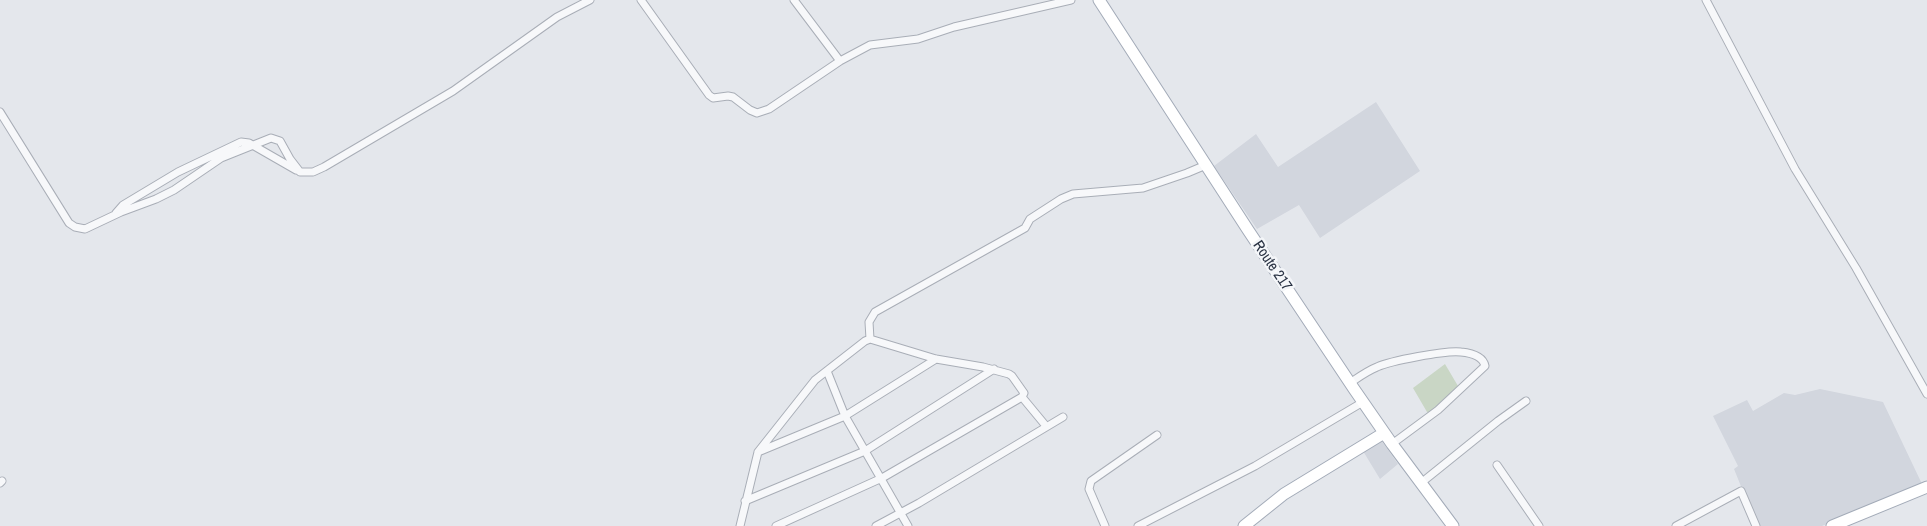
<!DOCTYPE html>
<html>
<head>
<meta charset="utf-8">
<style>
	body { margin:0 }
	canvas { display:block; background:#e4e7ec }
</style>
</head>
<body>
<canvas width="1927" height="526"></canvas>
<script>
const ctx = document.querySelector('canvas').getContext('2d');
ctx.lineJoin = 'round';
function fill(path, color) {
  ctx.fillStyle = color;
  ctx.fill(path, 'evenodd');
}
function trace(path, color, width, dash) {
  ctx.strokeStyle = color;
  ctx.lineWidth = width;
  ctx.lineCap = dash ? 'butt' : 'round';
  ctx.setLineDash(dash || []);
  ctx.stroke(path);
}
function write(font, color, halo, rows, align = 'center') {
  ctx.font = font + ' "Archivo Narrow",sans-serif';
  ctx.lineWidth = 5;
  ctx.setLineDash([]);
  ctx.textBaseline = 'middle';
  ctx.strokeStyle = halo;
  ctx.fillStyle = color;
  for (const [text, x, y, turn = 0] of rows) {
    ctx.save();
    ctx.translate(x, y);
    ctx.rotate((+turn || 0) * Math.PI / 180);
    ctx.textAlign = isNaN(turn) ? turn : align;
    if (halo) ctx.strokeText(text, 0, 0);
    ctx.fillText(text, 0, 0);
    ctx.restore();
  }
}
const built = new Path2D(`
	M 1376,102 L 1420,171 L 1320,238 L 1299,205 L 1257,229 L 1214,166 L 1256,134 L 1278,167 Z
	M 1820,389 L 1883,402 L 1922,484 L 1822,526 L 1757,526 L 1734,469 L 1738,466 L 1713,416 L 1747,400 L 1753,411 L 1784,393 L 1795,395 Z
	M 1381,440 L 1398,464 L 1380,479 L 1363,451 Z`);
const green = new Path2D(`
	M 1445,364 L 1458,386 L 1429,413 L 1427,412 L 1413,388 Z`);
const street = new Path2D(`
	M 641,0 L 709,95 L 713,98 L 728,96 L 733,97 L 750,110 L 757,113 L 769,109 L 840,61 L 870,45 L 918,39 L 954,27 L 1071,0
	M 794,0 L 840,61
	M 1706,0 L 1795,169 L 1856,268 L 1927,394
	M 0,112 L 69,223 L 75,227 L 85,229 L 121,212 L 156,199 L 174,190 L 221,158 L 271,138 L 280,141 L 290,159 L 300,172 L 313,172 L 324,167 L 453,91 L 557,17 L 590,0
	M 116,213 L 123,205 L 178,172 L 241,142 L 249,143 L 296,170
	M 870,339 L 869,322 L 875,312 L 1025,228 L 1030,219 L 1061,199 L 1073,194 L 1143,188 L 1187,173 L 1206,165
	M 827,371 L 845,416 L 908,526
	M 1350,383 C 1359,377 1367,371 1377,367 C 1390,361 1446,350 1461,352 C 1471,353 1483,356 1485,366 L 1438,410 L 1392,444
	M 758,452 L 845,416 L 936,359
	M 1497,465 L 1539,526
	M 0,483 L 2,481
	M 1421,483 L 1498,421 L 1526,401
	M 745,501 L 865,451 L 994,369
	M 740,526 L 758,452 L 815,380 L 865,341 L 870,339 L 936,359 L 983,367 L 1009,374 L 1012,376 L 1024,393 L 1022,397 L 1046,426
	M 776,526 L 882,478 L 1022,397
	M 876,526 L 919,503 L 1063,417
	M 1105,526 L 1089,489 L 1091,481 L 1157,435
	M 1138,526 L 1255,466 L 1363,402
	M 1676,526 L 1741,491 L 1756,526`);
const primary = new Path2D(`
	M 1099,0 L 1248,230 L 1354,389 L 1392,444 L 1453,526
	M 1244,526 L 1284,494 L 1384,433
	M 1832,526 L 1927,487`);
const streetNames = [
	["Route 217",1272,266,56]
];
fill(built, '#d2d6de');
fill(green, '#c9d6c5');
trace(street, '#a9aeb7', 9);
trace(primary, '#a3abb8', 13);
trace(street, '#f7f8fa', 7);
trace(primary, '#fff', 11);
write('15px', '#2b3445', '#f4f6f9', streetNames);
</script>
</body>
</html>
